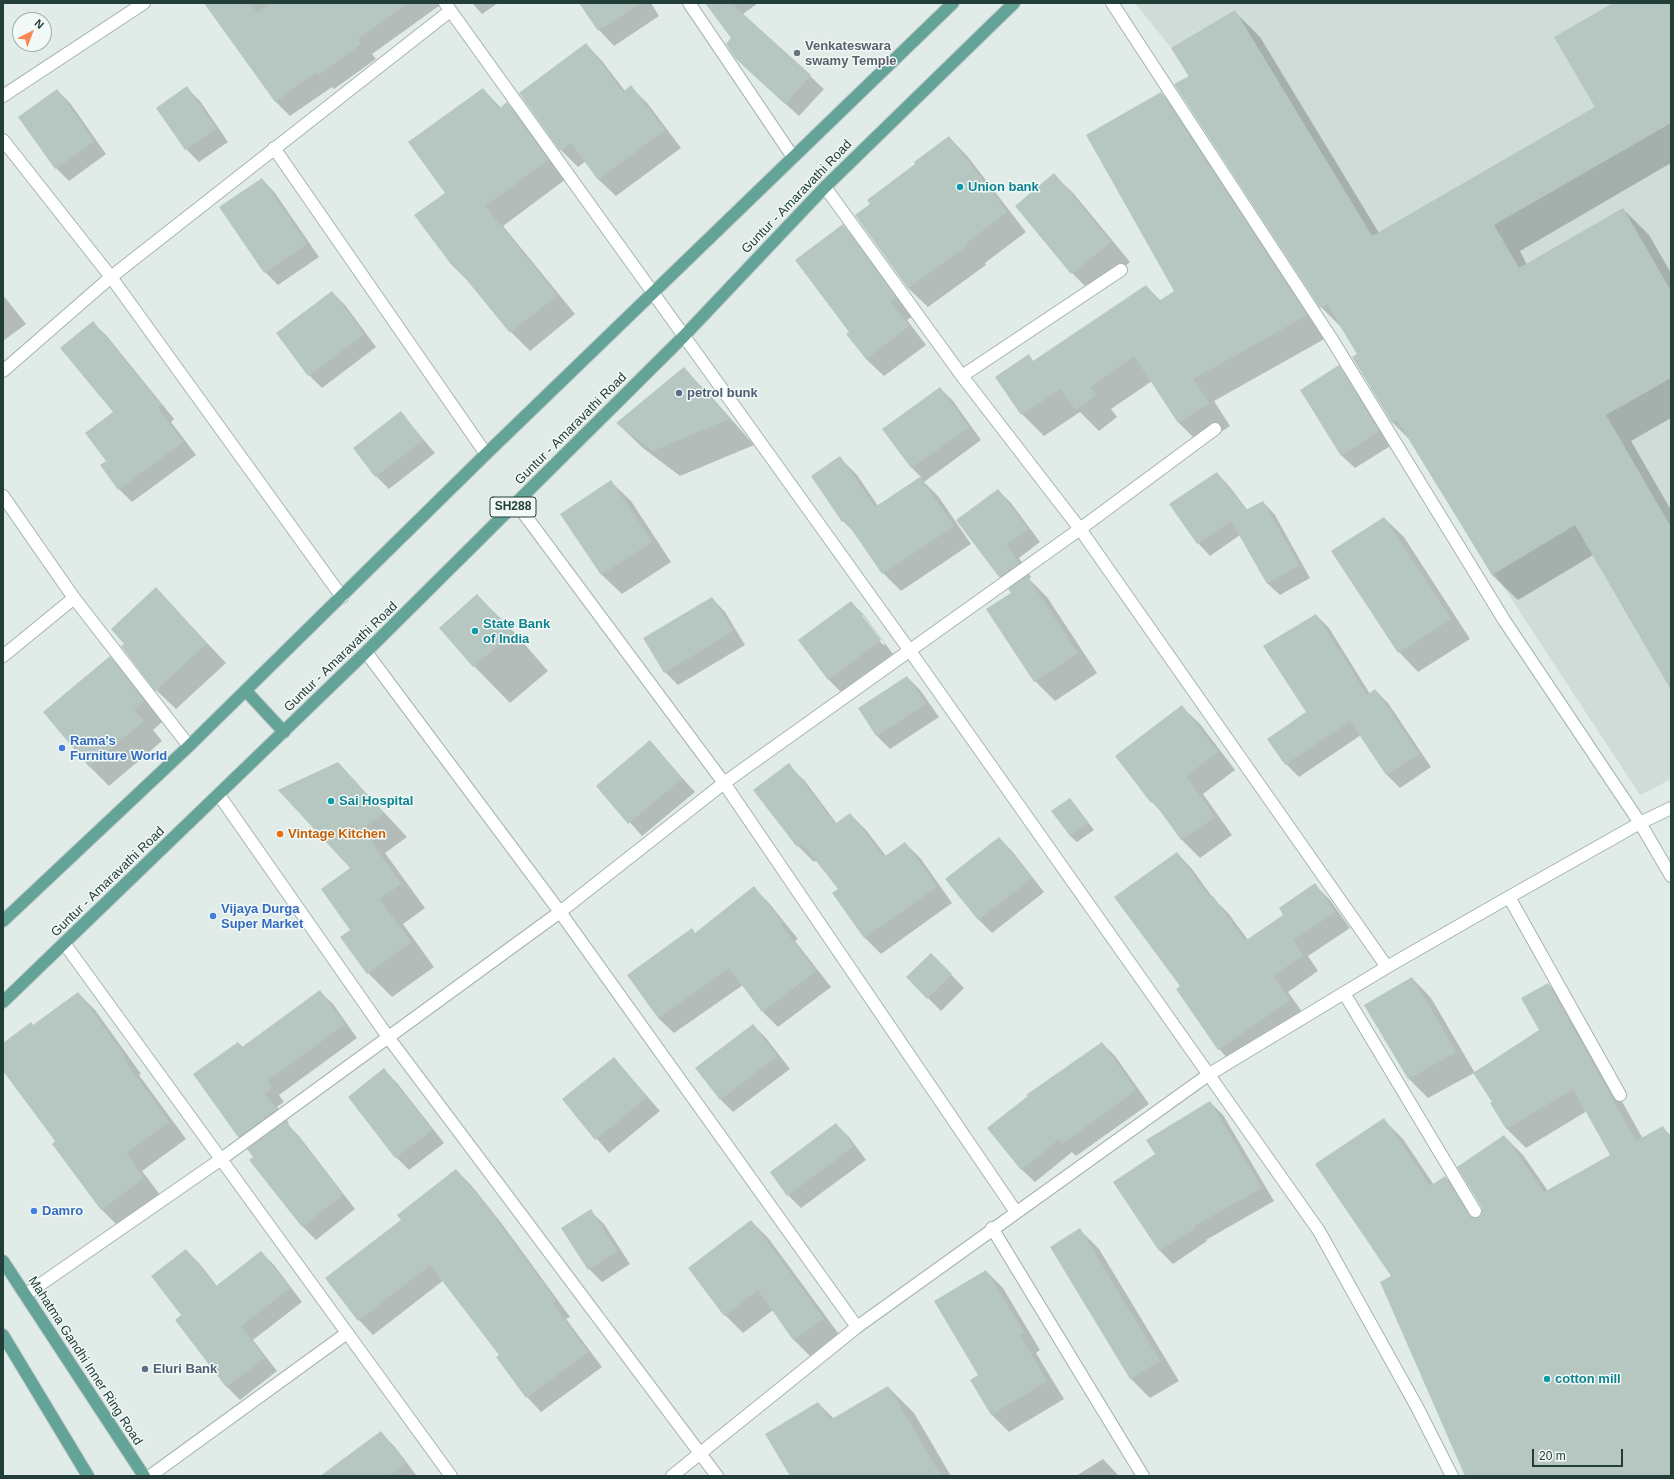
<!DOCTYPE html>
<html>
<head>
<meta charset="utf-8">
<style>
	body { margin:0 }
	#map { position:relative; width:1674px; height:1479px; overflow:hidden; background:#e1ece8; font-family:Arial,sans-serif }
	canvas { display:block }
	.frame { position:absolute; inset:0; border:4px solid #213e38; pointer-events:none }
	.north { position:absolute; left:12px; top:12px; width:40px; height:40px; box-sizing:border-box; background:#f2f9f6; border:1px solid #9eaeaa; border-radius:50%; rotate:42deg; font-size:11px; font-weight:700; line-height:16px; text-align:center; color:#213e38 }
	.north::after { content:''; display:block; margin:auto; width:14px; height:18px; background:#f88854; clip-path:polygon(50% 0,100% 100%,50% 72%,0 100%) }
	.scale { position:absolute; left:1532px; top:1449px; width:91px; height:18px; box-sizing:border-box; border:2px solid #213e38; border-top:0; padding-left:5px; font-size:12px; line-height:14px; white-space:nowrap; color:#213e38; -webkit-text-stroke:3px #f2f9f6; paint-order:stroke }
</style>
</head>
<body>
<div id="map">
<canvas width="1674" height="1479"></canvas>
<div class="frame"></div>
<div class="north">N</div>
<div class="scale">20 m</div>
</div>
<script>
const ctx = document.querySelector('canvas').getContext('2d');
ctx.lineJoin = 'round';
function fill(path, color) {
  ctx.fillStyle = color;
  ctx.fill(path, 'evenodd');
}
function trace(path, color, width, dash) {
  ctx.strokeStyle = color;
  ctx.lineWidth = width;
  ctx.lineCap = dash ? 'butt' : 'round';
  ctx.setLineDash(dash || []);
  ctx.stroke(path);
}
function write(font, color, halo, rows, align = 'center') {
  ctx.font = font + ' Arial,sans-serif';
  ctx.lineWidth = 3;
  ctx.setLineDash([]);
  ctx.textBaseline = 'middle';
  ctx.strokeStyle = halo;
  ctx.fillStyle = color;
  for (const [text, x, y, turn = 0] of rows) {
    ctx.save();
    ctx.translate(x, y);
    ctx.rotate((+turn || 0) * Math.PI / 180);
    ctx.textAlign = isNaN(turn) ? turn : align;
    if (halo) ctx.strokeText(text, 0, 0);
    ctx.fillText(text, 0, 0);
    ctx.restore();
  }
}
const built = new Path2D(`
	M 1135,3 L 1671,3 L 1671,779 L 1640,795 L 1436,484 L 1171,48 Z`);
const shadow = new Path2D(`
	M 204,3 L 443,3 L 372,54 L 376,59 L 334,89 L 332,87 L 290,116 L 275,101 Z
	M 472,3 L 498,3 L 482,14 Z
	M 581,3 L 651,3 L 659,16 L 614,46 L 599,30 Z
	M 707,3 L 758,3 L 743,14 L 824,89 L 799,116 L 750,72 L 733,39 Z
	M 1615,3 L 1671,3 L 1671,163 L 1520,251 L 1527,265 L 1623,209 L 1649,235 L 1671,273 L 1671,418 L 1631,441 L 1671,510 L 1671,680 L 1593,555 L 1518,600 L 1492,575 L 1411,441 L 1393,423 L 1353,358 L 1358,354 L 1343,329 L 1321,307 L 1190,77 L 1234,11 L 1260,37 L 1379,233 L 1596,107 Z
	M 586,44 L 602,61 L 625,91 L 631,87 L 648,104 L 681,148 L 616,196 L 599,180 L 586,161 L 578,167 L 561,150 Z
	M 187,88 L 200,101 L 228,142 L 199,162 L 186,149 Z
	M 483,89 L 501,108 L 507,104 L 526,122 L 566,179 L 503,226 L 575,314 L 530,351 L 511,332 L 469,282 L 450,263 L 447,193 Z
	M 57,90 L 70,103 L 106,154 L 69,181 L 56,168 Z
	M 1161,93 L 1183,115 L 1328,337 L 1214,401 L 1230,426 L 1201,445 L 1179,423 L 1152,381 L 1111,409 L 1117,417 L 1099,431 L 1080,412 L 1044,436 L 1022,414 L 1029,356 L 1034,362 L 1146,286 L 1161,301 L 1175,291 Z
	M 949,137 L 968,157 L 1026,232 L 985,263 L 986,265 L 928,307 L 908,288 L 856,216 Z
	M 1054,175 L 1074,194 L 1130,262 L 1092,293 L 1072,273 Z
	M 262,179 L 275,193 L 319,257 L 278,285 L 265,272 Z
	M 843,226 L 861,244 L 913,316 L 907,320 L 926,345 L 884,376 L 866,359 L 850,332 Z
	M 332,292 L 345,305 L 376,347 L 322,388 L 309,375 Z
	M 3,295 L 26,324 L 3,341 Z
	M 92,322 L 106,335 L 174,419 L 171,422 L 196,455 L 132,502 L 119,489 L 108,461 L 114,412 Z
	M 1339,367 L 1352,380 L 1392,445 L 1355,468 L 1341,455 Z
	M 683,368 L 709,394 L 754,445 L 680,476 L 643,448 L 617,423 Z
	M 940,388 L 953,401 L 981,440 L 924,482 L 938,496 L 971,544 L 901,591 L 883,573 L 855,533 L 843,521 L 840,458 L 857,475 L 878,506 L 921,477 L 912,468 L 883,429 Z
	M 401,413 L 435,453 L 389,489 L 376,476 Z
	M 1217,473 L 1229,486 L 1248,511 L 1263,502 L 1275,515 L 1310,578 L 1280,595 L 1267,583 L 1240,535 L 1210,556 L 1198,543 Z
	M 611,482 L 631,501 L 671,562 L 622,594 L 602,575 L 562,514 Z
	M 998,490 L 1011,503 L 1040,542 L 1019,558 L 1031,577 L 1029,579 L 1047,597 L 1097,673 L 1055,701 L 1035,681 L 1012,588 L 1000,577 L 958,520 Z
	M 1384,518 L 1404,537 L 1470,639 L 1418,672 L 1399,652 Z
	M 156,589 L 226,663 L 176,709 L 156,690 L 126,644 Z
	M 477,595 L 514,632 L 548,671 L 510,703 L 474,666 Z
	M 712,598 L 725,612 L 745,645 L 678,685 L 665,672 Z
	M 851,602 L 864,615 L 893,654 L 842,693 L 829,680 L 799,641 ZM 861,615 L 863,615 L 885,644 L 883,645 Z
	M 1316,615 L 1329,628 L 1370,694 L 1375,690 L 1388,703 L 1431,767 L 1400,788 L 1387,775 L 1361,735 L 1299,777 L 1286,764 L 1269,739 L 1308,712 Z
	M 110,657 L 129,677 L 163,721 L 153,730 L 162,741 L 109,786 L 89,766 Z
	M 907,677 L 920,690 L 939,717 L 890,749 L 877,736 L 859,708 Z
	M 1182,707 L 1200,724 L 1235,770 L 1203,794 L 1232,835 L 1200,858 L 1182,840 L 1165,816 L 1152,802 Z
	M 650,742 L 695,792 L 642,836 L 598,786 Z
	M 338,763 L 407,837 L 385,853 L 425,908 L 403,924 L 434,967 L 392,997 L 368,973 L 351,930 L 351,868 Z
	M 788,765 L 805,781 L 837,824 L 850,814 L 866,830 L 886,856 L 905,843 L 921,859 L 952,903 L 881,954 L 865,938 L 834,894 L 840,889 L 817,860 L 814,862 L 798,846 Z
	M 1070,799 L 1094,830 L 1077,842 L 1070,836 Z
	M 999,838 L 1012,851 L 1044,892 L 992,933 L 979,920 L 947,880 Z
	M 1177,853 L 1192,869 L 1213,898 L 1228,913 L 1248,940 L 1285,915 L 1315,885 L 1330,900 L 1350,928 L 1308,956 L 1318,971 L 1288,992 L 1305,1016 L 1234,1065 L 1219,1049 L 1181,986 Z
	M 754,888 L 769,903 L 798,939 L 795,941 L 831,987 L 778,1027 L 762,1011 L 743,985 L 674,1033 L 658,1018 L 695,934 Z
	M 931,954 L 964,988 L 941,1011 L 907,977 Z
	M 1412,978 L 1431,998 L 1475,1073 L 1541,1030 L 1548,984 L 1567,1003 L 1643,1139 L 1663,1128 L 1671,1136 L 1671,1476 L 1466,1476 L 1392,1277 L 1384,1120 L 1403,1139 L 1434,1185 L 1445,1177 L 1464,1196 L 1477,1218 L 1482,1216 L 1504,1136 L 1523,1155 L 1548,1191 L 1612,1156 L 1587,1111 L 1526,1148 L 1507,1129 L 1491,1103 L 1493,1102 L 1474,1073 L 1428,1098 L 1409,1079 L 1365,1005 Z
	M 319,991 L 333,1004 L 357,1038 L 279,1095 L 284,1102 L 277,1107 L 289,1123 L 287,1124 L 299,1136 L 355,1209 L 316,1240 L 303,1227 L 250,1160 L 254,1157 L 251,1148 L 239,1137 L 194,1074 L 238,1043 L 243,1047 Z
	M 78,993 L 95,1010 L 141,1074 L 139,1075 L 186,1139 L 142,1171 L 161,1196 L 119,1227 L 102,1210 L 53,1144 L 57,1142 L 3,1070 L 3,1044 L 34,1026 Z
	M 753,1025 L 766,1038 L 790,1069 L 733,1112 L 720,1099 Z
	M 1102,1043 L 1115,1056 L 1149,1104 L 1076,1156 L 1072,1152 L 1035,1182 L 1021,1169 Z
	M 614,1058 L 660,1111 L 609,1153 L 563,1100 Z
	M 384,1070 L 397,1083 L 444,1143 L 409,1170 L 396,1157 L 350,1097 Z
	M 1210,1102 L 1223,1115 L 1274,1201 L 1206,1240 L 1207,1241 L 1173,1264 L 1160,1251 L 1115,1182 L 1156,1155 Z
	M 836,1124 L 849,1137 L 866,1160 L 801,1208 L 788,1195 Z
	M 456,1170 L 471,1185 L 502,1224 L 570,1317 L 566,1319 L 602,1367 L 541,1412 L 527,1397 L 500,1355 L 444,1280 L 373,1335 L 359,1320 L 402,1220 Z
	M 590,1211 L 604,1224 L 630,1264 L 602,1282 L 589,1269 Z
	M 751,1221 L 769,1239 L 841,1337 L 811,1357 L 794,1340 L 773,1310 L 743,1333 L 725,1315 Z
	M 1080,1230 L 1099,1249 L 1179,1381 L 1150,1398 L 1130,1378 Z
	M 186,1250 L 199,1263 L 217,1286 L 261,1252 L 274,1265 L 302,1302 L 253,1340 L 277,1371 L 240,1400 L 227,1387 L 177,1320 L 183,1316 Z
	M 986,1271 L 1003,1288 L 1040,1350 L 1036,1353 L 1064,1399 L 1009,1432 L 992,1415 L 971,1380 L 979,1375 Z
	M 888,1387 L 914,1413 L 951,1476 L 791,1476 L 818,1403 L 834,1419 Z
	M 381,1433 L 394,1446 L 417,1476 L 345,1476 Z
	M 1103,1459 L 1119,1476 L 1076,1476 Z`);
const building = new Path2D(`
	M 204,3 L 250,3 L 257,13 L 271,3 L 407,3 L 358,39 L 361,44 L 318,75 L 316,72 L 275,102 Z
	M 579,3 L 641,3 L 598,31 Z
	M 705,3 L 731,3 L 811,75 L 785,104 L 736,59 L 726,44 L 731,38 Z
	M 1613,3 L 1671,3 L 1671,123 L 1494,225 L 1519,268 L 1623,208 L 1671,291 L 1671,378 L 1606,415 L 1671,527 L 1671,690 L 1575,525 L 1492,575 L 1397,420 L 1392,423 L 1352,357 L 1357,354 L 1327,304 L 1320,308 L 1174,84 L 1189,76 L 1171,48 L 1235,10 L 1372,236 L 1595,107 L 1554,37 Z
	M 586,43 L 623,92 L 631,85 L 665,130 L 598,180 L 571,143 L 560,151 L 519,93 Z
	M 187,86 L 216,129 L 185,150 L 156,108 Z
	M 483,88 L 499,109 L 507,102 L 548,160 L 485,206 L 557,295 L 510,333 L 452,262 L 450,263 L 414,215 L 445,193 L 408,142 Z
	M 57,89 L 94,141 L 55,169 L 18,117 Z
	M 1161,92 L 1307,315 L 1193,379 L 1209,403 L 1178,423 L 1134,356 L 1090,387 L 1096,395 L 1076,410 L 1060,389 L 1021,415 L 995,377 L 1029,354 L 1033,361 L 1146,285 L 1159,301 L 1174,291 L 1086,135 Z
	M 949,136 L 1007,212 L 966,243 L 968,245 L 908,288 L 855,215 L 870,204 L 867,200 L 915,164 L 914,162 Z
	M 1054,173 L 1111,242 L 1071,274 L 1015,206 Z
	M 262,178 L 307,244 L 264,273 L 219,207 Z
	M 843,224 L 896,297 L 890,302 L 909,326 L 866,359 L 846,334 L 849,332 L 795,260 Z
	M 332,291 L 364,334 L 308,376 L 276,333 Z
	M 93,321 L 162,406 L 158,408 L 183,442 L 118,490 L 100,465 L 106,461 L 85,433 L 113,412 L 60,348 Z
	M 1339,365 L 1379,431 L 1341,456 L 1300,390 Z
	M 684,367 L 729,419 L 653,451 L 616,423 Z
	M 940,387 L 969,427 L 911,468 L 882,429 Z
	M 401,411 L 423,440 L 375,477 L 353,448 Z
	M 840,456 L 875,507 L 920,477 L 954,526 L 882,574 L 845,520 L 842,522 L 811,476 Z
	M 1217,472 L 1246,511 L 1244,511 L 1263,501 L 1299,565 L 1267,584 L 1231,521 L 1197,544 L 1169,504 Z
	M 611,480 L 652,542 L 601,575 L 560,514 Z
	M 998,489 L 1028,529 L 1006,545 L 1019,563 L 999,577 L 956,520 Z
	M 1384,517 L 1451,619 L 1398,653 L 1331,551 Z
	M 1027,576 L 1078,653 L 1034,682 L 986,609 L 1011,593 L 1008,589 Z
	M 156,587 L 207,643 L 155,691 L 121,646 L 124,644 L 111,629 Z
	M 477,594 L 512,634 L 473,667 L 439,628 Z
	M 712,597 L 733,631 L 664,673 L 643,638 Z
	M 851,601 L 881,640 L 828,680 L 798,640 Z
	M 1316,614 L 1367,695 L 1375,689 L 1419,754 L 1386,775 L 1350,721 L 1285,765 L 1267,739 L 1306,712 L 1263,646 Z
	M 110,656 L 144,701 L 134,710 L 144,721 L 89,767 L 43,712 Z
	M 907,676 L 926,704 L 876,736 L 858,708 Z
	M 1182,705 L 1218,752 L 1186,776 L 1215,817 L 1181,840 L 1153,801 L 1151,803 L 1115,756 Z
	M 650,740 L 682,778 L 628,824 L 596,786 Z
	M 338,762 L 384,813 L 362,828 L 401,884 L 379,899 L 411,942 L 367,974 L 340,937 L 350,930 L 321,889 L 350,868 L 278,790 Z
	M 789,763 L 835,824 L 850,813 L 884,857 L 905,842 L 937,887 L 864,938 L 832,893 L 838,889 L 802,843 L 797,847 L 753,790 Z
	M 1070,798 L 1089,823 L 1070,836 L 1051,811 Z
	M 999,837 L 1032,878 L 978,920 L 945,879 Z
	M 1177,852 L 1210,898 L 1213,896 L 1245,941 L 1283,915 L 1279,908 L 1315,883 L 1335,912 L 1293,940 L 1303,955 L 1273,976 L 1290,1000 L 1218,1050 L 1176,989 L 1180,986 L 1114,897 Z
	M 754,886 L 783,923 L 781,925 L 816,971 L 762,1012 L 729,968 L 658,1018 L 627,975 L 692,928 L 695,933 Z
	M 931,953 L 952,974 L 927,999 L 906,977 Z
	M 1412,977 L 1456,1052 L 1408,1079 L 1364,1005 Z
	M 1548,983 L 1636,1141 L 1663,1126 L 1671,1140 L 1671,1476 L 1465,1476 L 1380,1282 L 1391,1276 L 1315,1164 L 1384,1118 L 1430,1186 L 1445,1176 L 1469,1215 L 1476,1218 L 1481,1215 L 1482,1208 L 1457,1167 L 1504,1135 L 1544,1192 L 1610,1155 L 1573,1089 L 1506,1129 L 1490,1103 L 1492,1102 L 1473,1073 L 1539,1030 L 1521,998 Z
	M 320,990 L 345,1024 L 267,1081 L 272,1088 L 264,1094 L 277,1109 L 238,1137 L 193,1074 L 238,1042 L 242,1047 Z
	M 78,992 L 125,1056 L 123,1058 L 169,1122 L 126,1153 L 144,1178 L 101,1210 L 52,1144 L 55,1141 L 3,1071 L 3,1043 L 31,1022 L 33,1025 Z
	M 753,1024 L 777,1056 L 720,1100 L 695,1068 Z
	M 1102,1042 L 1136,1090 L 1062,1144 L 1059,1139 L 1021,1170 L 987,1128 L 1028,1096 L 1026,1095 Z
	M 614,1057 L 647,1097 L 595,1140 L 562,1099 Z
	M 384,1068 L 432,1130 L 395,1158 L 348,1097 Z
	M 1210,1101 L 1262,1188 L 1194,1226 L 1195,1228 L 1159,1251 L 1113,1182 L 1155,1154 L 1146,1140 Z
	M 286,1121 L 343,1195 L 302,1227 L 249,1160 L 253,1157 L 247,1149 Z
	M 836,1123 L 854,1146 L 787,1196 L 770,1172 Z
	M 456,1169 L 488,1208 L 556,1301 L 553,1304 L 588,1352 L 526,1398 L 496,1357 L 499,1355 L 430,1265 L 358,1321 L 325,1278 L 401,1220 L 397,1215 Z
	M 591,1209 L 617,1251 L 588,1270 L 561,1228 Z
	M 751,1220 L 824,1319 L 793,1340 L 758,1290 L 724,1316 L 688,1268 Z
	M 1080,1228 L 1160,1361 L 1130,1379 L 1050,1247 Z
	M 186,1249 L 216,1286 L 261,1251 L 290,1288 L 241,1326 L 265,1358 L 226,1387 L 175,1320 L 181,1315 L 151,1276 Z
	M 986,1270 L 1024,1332 L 1020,1335 L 1047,1381 L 991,1415 L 970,1380 L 978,1375 L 934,1301 Z
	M 888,1386 L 941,1476 L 790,1476 L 765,1434 L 818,1402 L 830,1420 Z
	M 381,1431 L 406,1464 L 389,1476 L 320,1476 Z`);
const minor = new Path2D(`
	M 445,3 L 910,651 L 1319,1231 L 1417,1407 L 1452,1476
	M 689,3 L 793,157
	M 1112,3 L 1331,338 L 1504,620 L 1640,823 L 1671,876
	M 3,96 L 144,3
	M 3,140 L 111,277 L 342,597
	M 274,148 L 486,454
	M 825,187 L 962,376 L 1080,529 L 1387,967
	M 3,371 L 111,277 L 450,11
	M 962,376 L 1121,270
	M 3,496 L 74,598 L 189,746
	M 516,503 L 724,783 L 1016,1212
	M 366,652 L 560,912 L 857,1327
	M 3,656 L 74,598
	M 219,795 L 388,1037 L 717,1476
	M 1509,897 L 1620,1095
	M 64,943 L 451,1476
	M 1344,993 L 1475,1211
	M 992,1228 L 1143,1476
	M 25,1295 L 220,1160 L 560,912 L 724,783 L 1080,529 L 1215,429
	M 150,1476 L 347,1333
	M 672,1476 L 857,1327 L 1208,1075 L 1387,967 L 1509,897 L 1640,823 L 1671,808`);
const primary = new Path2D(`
	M 246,691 L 284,732
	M 3,921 L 189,746 L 486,454 L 953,3
	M 3,1002 L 366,652 L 683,337 L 825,187 L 1014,3
	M 3,1261 L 144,1476
	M 3,1335 L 88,1476`);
const markers = [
	[797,53,4,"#6b7280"],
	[960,187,4,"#0f9aa8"],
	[679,393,4,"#5c6f8a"],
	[475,631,4,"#0f9aa8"],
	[62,748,4,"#3f7fe0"],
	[331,801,4,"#0f9aa8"],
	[280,834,4,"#e8710a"],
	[213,916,4,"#3f7fe0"],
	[34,1211,4,"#3f7fe0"],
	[145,1369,4,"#5c6f8a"],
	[1547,1379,4,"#0f9aa8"]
];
const shields = [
	[513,507,46]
];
const shieldNames = [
	["SH288",513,507]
];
const worshipNames = [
	["Venkateswara",805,46],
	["swamy Temple",805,61]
];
const cultureNames = [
	["Union bank",968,187],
	["State Bank",483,624],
	["of India",483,639],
	["Sai Hospital",339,801],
	["cotton mill",1555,1379]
];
const streetNames = [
	["Guntur - Amaravathi Road",797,197,-46],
	["Guntur - Amaravathi Road",571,429,-45],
	["Guntur - Amaravathi Road",341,657,-44],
	["Guntur - Amaravathi Road",108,882,-44],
	["Mahatma Gandhi Inner Ring Road",85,1361,57]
];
const serviceNames = [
	["petrol bunk",687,393],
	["Eluri Bank",153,1369]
];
const shopNames = [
	["Rama's",70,741],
	["Furniture World",70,756],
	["Vijaya Durga",221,909],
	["Super Market",221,924],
	["Damro",42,1211]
];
const foodNames = [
	["Vintage Kitchen",288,834]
];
fill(built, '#cfdcd7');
fill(shadow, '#0003');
fill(building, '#b6c7c1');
trace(minor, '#a4b4b0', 14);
trace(primary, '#c1c9c7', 14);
trace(minor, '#fff', 12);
trace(primary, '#64a498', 12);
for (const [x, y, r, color] of markers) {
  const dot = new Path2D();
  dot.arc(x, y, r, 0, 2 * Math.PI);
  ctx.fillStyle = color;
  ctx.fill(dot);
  trace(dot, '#f2f9f6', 1.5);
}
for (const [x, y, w] of shields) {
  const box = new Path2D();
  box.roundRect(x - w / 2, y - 10, w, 20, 3);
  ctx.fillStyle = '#f2f9f6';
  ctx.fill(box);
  trace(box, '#213e38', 1);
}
write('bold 12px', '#213e38', null, shieldNames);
write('bold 13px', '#5b616d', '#f2f9f6', worshipNames, 'left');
write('bold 13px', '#0d838f', '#f2f9f6', cultureNames, 'left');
write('13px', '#213e38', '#f2f9f6', streetNames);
write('bold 13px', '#4e5e75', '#f2f9f6', serviceNames, 'left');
write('bold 13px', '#366cbe', '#f2f9f6', shopNames, 'left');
write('bold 13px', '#c56008', '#f2f9f6', foodNames, 'left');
</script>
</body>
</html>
